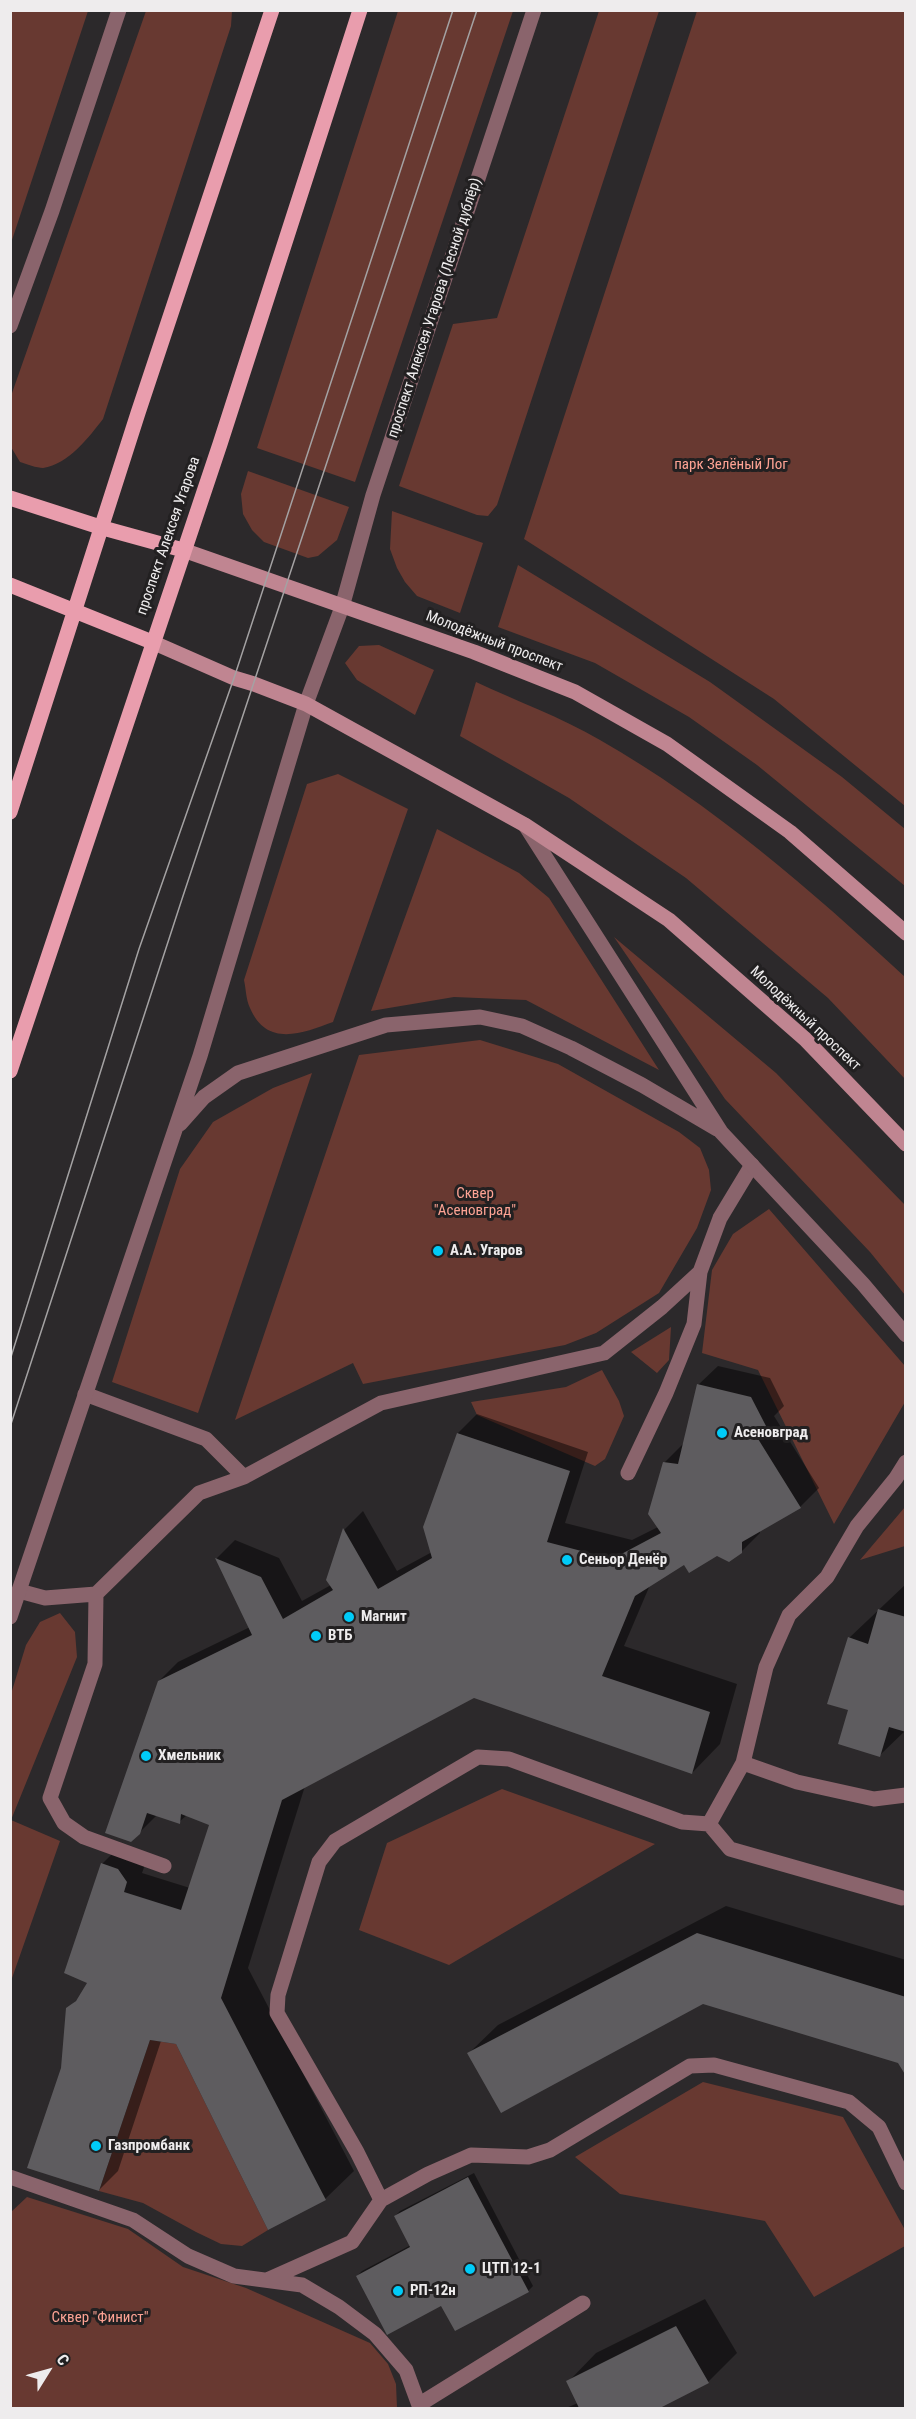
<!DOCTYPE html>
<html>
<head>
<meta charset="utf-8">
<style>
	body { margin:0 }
	#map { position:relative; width:916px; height:2419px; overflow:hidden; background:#2c292b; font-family:"Roboto Condensed",sans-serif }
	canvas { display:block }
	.frame { position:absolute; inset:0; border:12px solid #eeeced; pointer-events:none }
	.north { position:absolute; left:18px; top:2341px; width:60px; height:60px; -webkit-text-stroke:4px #222021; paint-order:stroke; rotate:53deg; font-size:16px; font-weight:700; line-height:24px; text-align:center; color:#eeeced }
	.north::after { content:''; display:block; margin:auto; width:21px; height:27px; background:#eeeced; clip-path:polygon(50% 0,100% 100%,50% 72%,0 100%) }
</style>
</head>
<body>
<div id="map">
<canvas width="916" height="2419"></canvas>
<div class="frame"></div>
<div class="north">С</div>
</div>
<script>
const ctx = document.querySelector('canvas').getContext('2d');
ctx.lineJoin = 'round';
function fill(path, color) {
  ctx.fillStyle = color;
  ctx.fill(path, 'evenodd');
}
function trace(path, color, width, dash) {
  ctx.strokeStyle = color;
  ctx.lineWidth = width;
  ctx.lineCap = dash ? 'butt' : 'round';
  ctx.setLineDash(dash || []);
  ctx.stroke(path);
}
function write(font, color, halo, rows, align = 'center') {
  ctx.font = font + ' "Roboto Condensed",sans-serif';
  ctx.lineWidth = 6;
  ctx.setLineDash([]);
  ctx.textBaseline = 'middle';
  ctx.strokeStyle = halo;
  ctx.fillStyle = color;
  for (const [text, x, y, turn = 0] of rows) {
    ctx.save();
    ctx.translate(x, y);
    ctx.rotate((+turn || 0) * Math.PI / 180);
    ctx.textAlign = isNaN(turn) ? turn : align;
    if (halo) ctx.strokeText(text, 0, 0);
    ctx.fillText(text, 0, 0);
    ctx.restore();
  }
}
const green = new Path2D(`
	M 11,10 L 88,11 L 11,243 L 10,11 Z
	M 146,11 L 232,11 L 231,26 L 103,419 C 89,437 69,464 43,468 C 37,468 26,464 20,462 L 11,447 L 11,396 Z
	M 398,11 L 513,11 L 355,482 L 257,448 Z
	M 599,11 L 659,11 L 497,505 L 488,516 L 477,515 L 399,486 L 453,324 L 497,318 Z
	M 697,11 L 905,11 L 905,806 L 774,699 L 524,539 Z
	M 248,471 L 349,507 L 337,540 L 318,556 L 308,558 L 264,542 L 252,530 L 243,514 L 241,494 Z
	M 392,511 L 483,543 L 460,613 L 417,596 L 405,582 L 397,568 L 390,549 Z
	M 518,565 L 710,682 L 842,777 L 905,829 L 905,886 L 757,765 L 689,717 L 595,663 L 498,627 Z
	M 379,645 L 434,670 L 415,715 L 357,680 L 345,663 L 359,646 Z
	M 476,682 C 516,701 561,717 600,740 C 712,804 810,889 905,977 L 905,1079 L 828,998 L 686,878 L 569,798 L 460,736 Z
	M 338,774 L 408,809 L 333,1022 C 303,1033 267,1048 250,1008 C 246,1000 246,989 244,980 L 307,784 Z
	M 437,829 L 519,873 L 549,898 L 659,1070 L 526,1000 L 454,997 L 371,1011 Z
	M 614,937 L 776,1073 L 905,1205 L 905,1295 L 870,1252 L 725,1099 Z
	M 480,1040 L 558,1064 L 679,1132 L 700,1148 L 709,1170 L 711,1190 L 697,1228 L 659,1293 L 596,1333 L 565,1345 L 363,1384 L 353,1363 L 235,1420 L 359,1055 Z
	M 312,1073 L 198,1413 L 112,1382 L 180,1169 L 213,1122 L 273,1088 Z
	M 769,1209 L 905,1366 L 905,1402 L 834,1524 L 758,1370 L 702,1353 L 712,1270 L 733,1234 Z
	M 671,1327 L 669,1360 L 657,1373 L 631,1352 Z
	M 602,1370 L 619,1401 L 624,1416 L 605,1459 L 595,1466 L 477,1415 L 471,1402 L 566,1387 Z
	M 905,1507 L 905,1546 L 860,1560 Z
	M 60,1613 L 75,1632 L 77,1657 L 11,1820 L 60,1841 L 11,1981 L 11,1694 L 26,1645 L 40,1622 Z
	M 502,1789 L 655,1844 L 449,1965 L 359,1930 L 387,1843 Z
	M 150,2040 L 176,2044 L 268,2230 L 242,2246 L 221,2244 L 196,2232 L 143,2203 L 99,2191 Z
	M 703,2082 L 843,2117 L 905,2230 L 905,2246 L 814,2297 L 765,2221 L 620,2194 L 575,2157 Z
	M 27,2197 L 128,2229 L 183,2267 L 246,2288 L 370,2343 L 388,2364 L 396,2384 L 397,2408 L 11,2408 L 11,2212 Z`);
const shadow = new Path2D(`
	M 718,1366 L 770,1378 L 784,1406 L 774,1416 L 819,1488 L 800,1507 L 760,1530 L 760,1533 L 741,1552 L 717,1555 L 685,1563 L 650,1585 L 624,1646 L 737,1684 L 720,1744 L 692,1773 L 474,1697 L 305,1786 L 248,1968 L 354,2171 L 325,2199 L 176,2042 L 161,2041 L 118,2171 L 99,2190 L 62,2068 L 67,2009 L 81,1996 L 89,1982 L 102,1864 L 121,1845 L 146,1862 L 142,1873 L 190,1888 L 215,1817 L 187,1815 L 179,1822 L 157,1815 L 139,1833 L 159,1681 L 178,1662 L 250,1627 L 217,1558 L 235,1540 L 279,1558 L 302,1601 L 331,1585 L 328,1580 L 345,1529 L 363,1511 L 397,1571 L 432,1552 L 425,1527 L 458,1433 L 477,1414 L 588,1452 L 565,1523 L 632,1540 L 658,1527 L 665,1462 L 684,1443 L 698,1385 Z
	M 906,1584 L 906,1730 L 880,1755 L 850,1709 L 849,1638 Z
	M 726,1906 L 906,1960 L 906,2073 L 899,2062 L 702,2002 L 469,2053 L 498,2025 Z
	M 474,2173 L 533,2286 L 528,2291 L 455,2329 L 442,2304 L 357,2276 L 362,2271 L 411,2245 L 395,2216 L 400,2211 Z
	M 705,2299 L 737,2353 L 708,2382 L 657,2408 L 566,2408 L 578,2403 L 568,2382 L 596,2353 Z`);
const building = new Path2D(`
	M 697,1384 L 751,1397 L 766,1426 L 755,1434 L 801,1508 L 742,1542 L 742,1553 L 729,1562 L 717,1556 L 689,1573 L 684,1565 L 635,1596 L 602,1676 L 710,1712 L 692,1774 L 474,1698 L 282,1800 L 221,1998 L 326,2200 L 268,2230 L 176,2044 L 150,2040 L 99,2191 L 27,2168 L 61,2068 L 66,2008 L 76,2001 L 87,1983 L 64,1973 L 101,1863 L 118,1869 L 127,1882 L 124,1892 L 181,1910 L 209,1825 L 181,1814 L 180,1824 L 147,1813 L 140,1834 L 131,1842 L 105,1833 L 158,1681 L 252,1635 L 215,1558 L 261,1577 L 283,1619 L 333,1590 L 326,1580 L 343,1528 L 378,1589 L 432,1558 L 423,1527 L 457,1433 L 570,1471 L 547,1542 L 612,1559 L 661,1533 L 648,1514 L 663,1462 L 678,1464 Z
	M 878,1609 L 906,1617 L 906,1732 L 889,1727 L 880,1757 L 838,1744 L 848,1710 L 827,1704 L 848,1637 L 868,1644 Z
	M 697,1933 L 906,1997 L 906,2076 L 898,2063 L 703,2004 L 501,2113 L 467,2053 Z
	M 468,2177 L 529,2292 L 455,2331 L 441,2306 L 387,2335 L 356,2276 L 410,2247 L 394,2216 Z
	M 676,2326 L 709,2383 L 660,2408 L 579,2408 L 566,2381 Z`);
const service = new Path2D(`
	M 85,1394 L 206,1439 L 244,1477 L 381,1403 L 604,1353 L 662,1307 L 700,1272 L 720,1218 L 752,1165
	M 906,1462 L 896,1478 L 857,1526 L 827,1577 L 789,1615 L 766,1667 L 743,1763 L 797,1782 L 874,1799 L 906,1795
	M 628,1473 L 666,1393 L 694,1324 L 700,1272
	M 19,1591 L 45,1598 L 96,1594
	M 709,1824 L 730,1849 L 902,1898
	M 164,1866 L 84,1837 L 64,1823 L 50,1798 L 95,1664 L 96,1594 L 199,1493 L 244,1477
	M 10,2177 L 133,2220 L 188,2256 L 234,2276 L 302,2285 L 339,2307 L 375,2334 L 406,2370 L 420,2408
	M 381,2200 L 357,2152 L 277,2013 L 278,1995 L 319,1862 L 335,1841 L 478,1757 L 509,1759 L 682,1822 L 709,1824 L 743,1763
	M 269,2279 L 352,2242 L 381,2200 L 428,2174 L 471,2155 L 528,2157 L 550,2150 L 690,2066 L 714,2065 L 849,2102 L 879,2127 L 906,2183
	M 420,2404 L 583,2303`);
const minor = new Path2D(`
	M 10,326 L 52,211 L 119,10
	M 525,825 L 721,1132 L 863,1284 L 906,1335
	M 180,1124 L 204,1097 L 238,1073 L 386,1025 L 480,1017 L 522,1026 L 571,1048 L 642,1085 L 717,1129
	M 10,1617 L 200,1056 L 306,704`);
const tertiary = new Path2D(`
	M 306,704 L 342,607 L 373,495 L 534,10`);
const secondary = new Path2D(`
	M 183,550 L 474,652 L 575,692 L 667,744 L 790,832 L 906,933
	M 152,642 L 234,678 L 254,684 L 306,704 L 525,825 L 669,920 L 805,1039 L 906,1144`);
const primary = new Path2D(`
	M 10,498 L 103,528 L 183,550
	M 10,585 L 152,642
	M 10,812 L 138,413 L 272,10
	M 10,1071 L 220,444 L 360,10`);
const tram = new Path2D(`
	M 10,1360 L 139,949 L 234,678 L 453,10
	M 10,1427 L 182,899 L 477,10`);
const markers = [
	[438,1251,6,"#00cbf8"],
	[722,1433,6,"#00cbf8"],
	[567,1560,6,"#00cbf8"],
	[349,1617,6,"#00cbf8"],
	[316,1636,6,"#00cbf8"],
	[146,1756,6,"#00cbf8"],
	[96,2146,6,"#00cbf8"],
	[470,2269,6,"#00cbf8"],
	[398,2291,6,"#00cbf8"]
];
const streetNames = [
	["проспект Алексея Угарова (Лесной дублёр)",435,308,-72],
	["проспект Алексея Угарова",169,536,-71],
	["Молодёжный проспект",494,642,21],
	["Молодёжный проспект",805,1019,43]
];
const parkNames = [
	["парк Зелёный Лог",731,465],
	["Сквер",475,1194],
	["\"Асеновград\"",475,1211],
	["Сквер \"Финист\"",100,2318]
];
const poiNames = [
	["А.А. Угаров",450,1251],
	["Асеновград",734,1433],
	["Сеньор Денёр",579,1560],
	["Магнит",361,1617],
	["ВТБ",328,1636],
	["Хмельник",158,1756],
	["Газпромбанк",108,2146],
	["ЦТП 12-1",482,2269],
	["РП-12н",410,2291]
];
fill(green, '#683931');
fill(shadow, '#0007');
fill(building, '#5e5c5f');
trace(service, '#8a646c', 15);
trace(minor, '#8a646c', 15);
trace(tertiary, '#8a646c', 15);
trace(secondary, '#c08591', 15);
trace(primary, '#e99dad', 15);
trace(tram, '#a4a2a3', 1.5);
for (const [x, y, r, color] of markers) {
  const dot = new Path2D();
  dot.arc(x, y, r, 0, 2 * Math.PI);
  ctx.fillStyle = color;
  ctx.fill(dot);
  trace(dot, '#222021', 2);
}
write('15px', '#eeeced', '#222021', streetNames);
write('15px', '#fea394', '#222021', parkNames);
write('bold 15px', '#eeeced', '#222021', poiNames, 'left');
</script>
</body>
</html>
